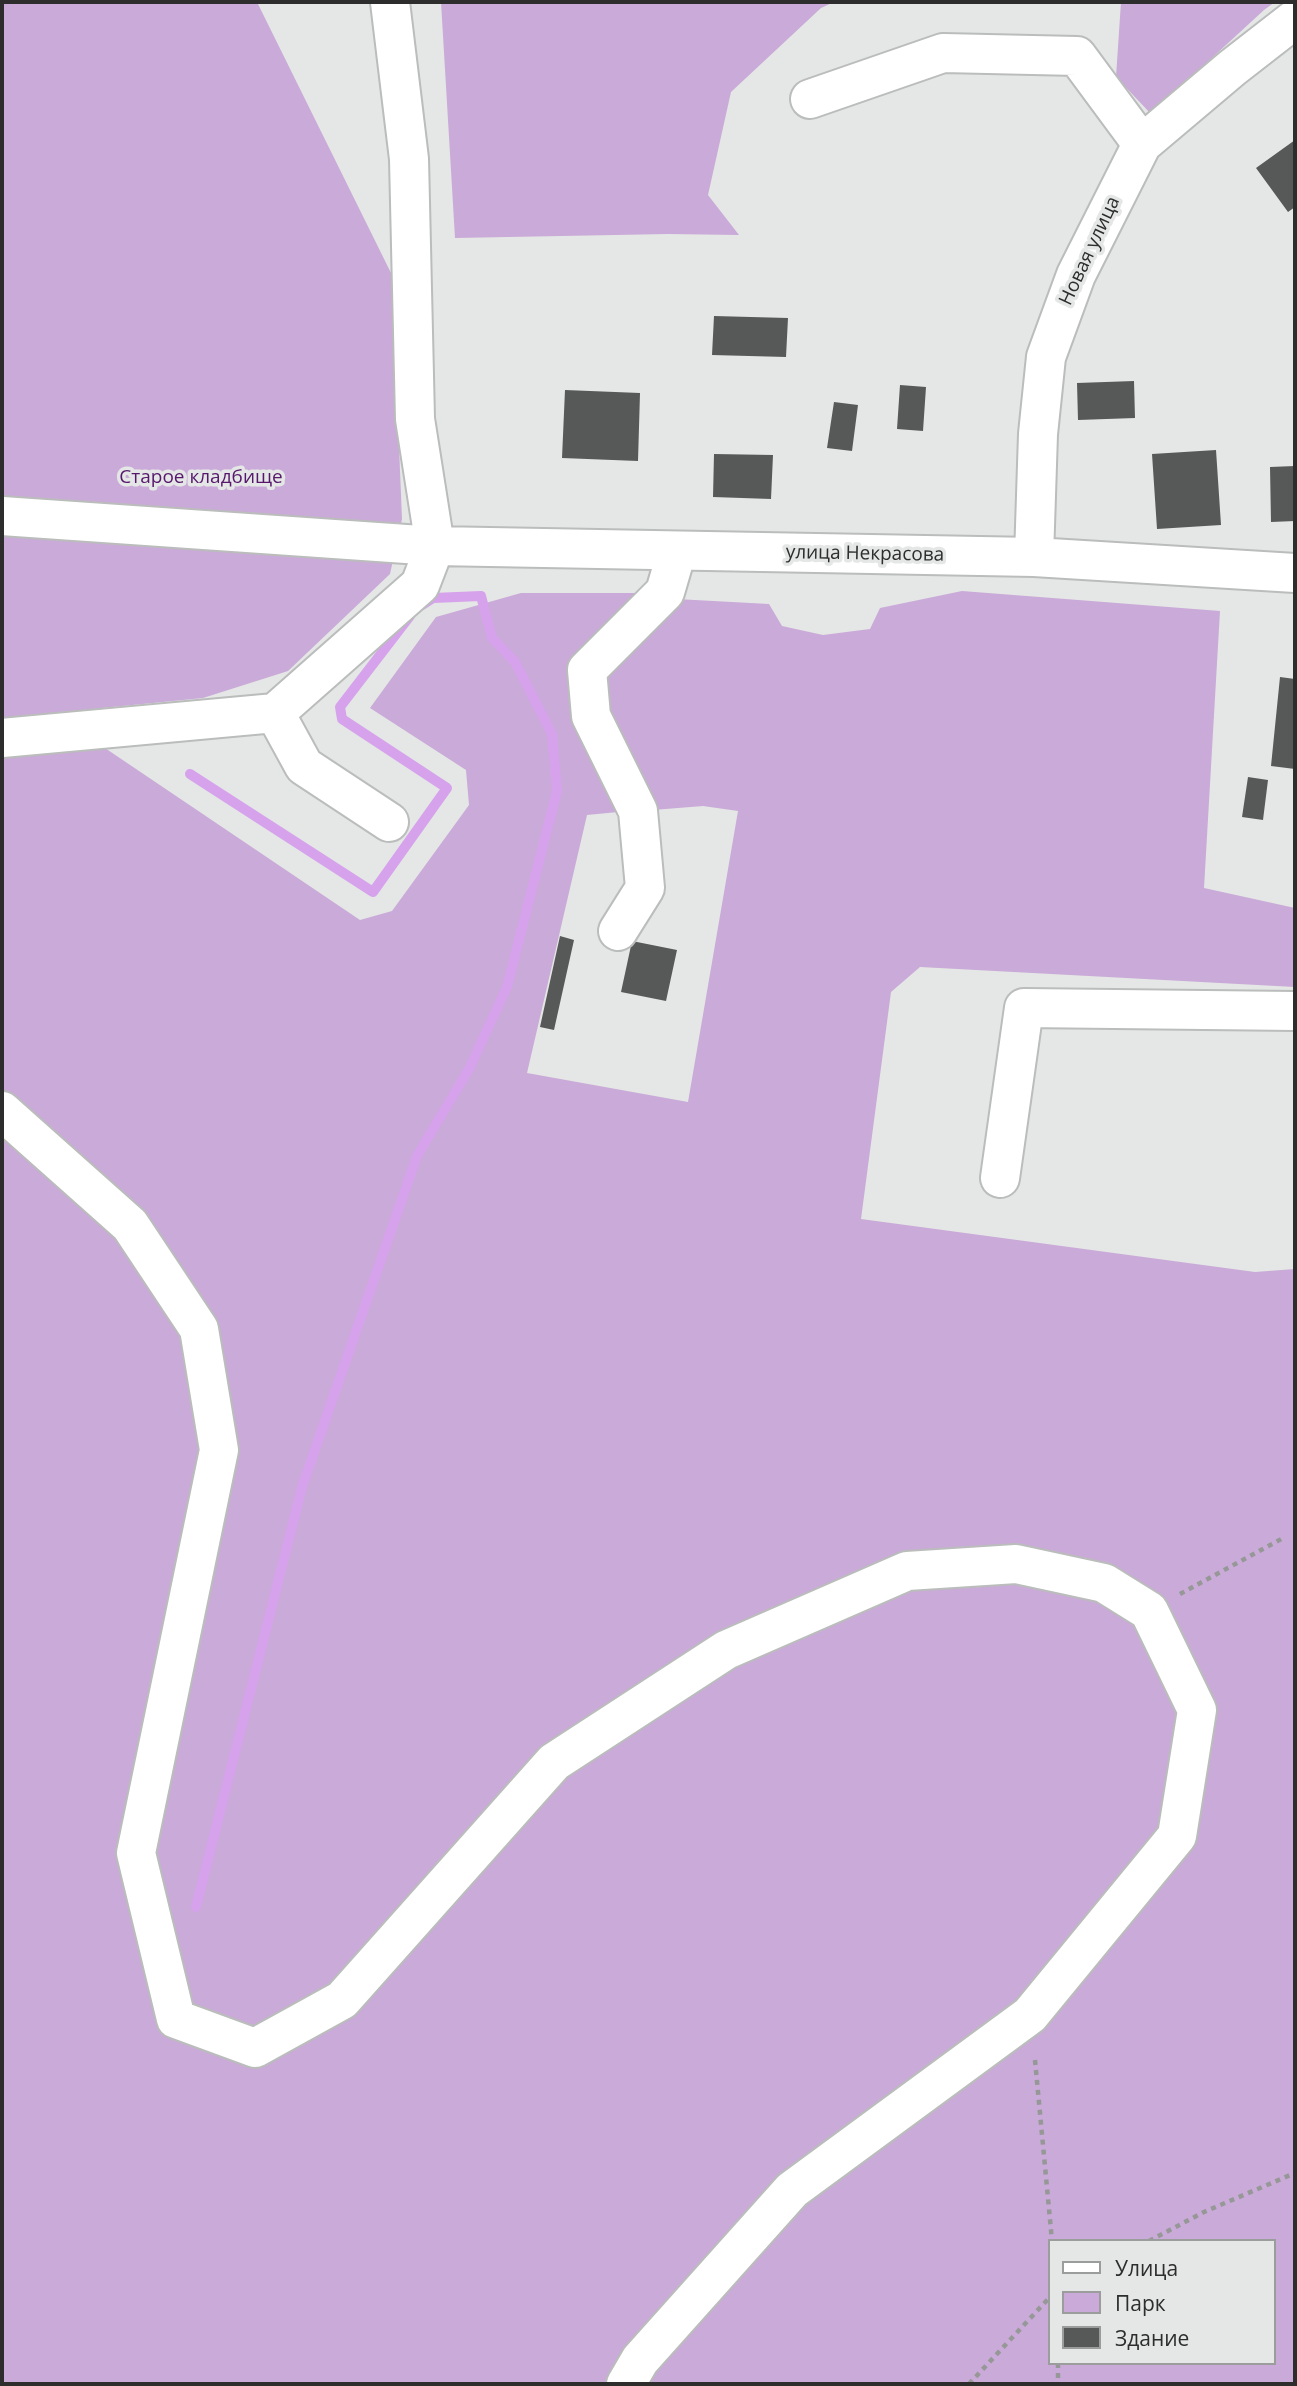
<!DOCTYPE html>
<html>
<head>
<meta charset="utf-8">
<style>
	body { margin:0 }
	#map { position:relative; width:1297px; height:2386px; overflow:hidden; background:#e4e7e5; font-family:"Open Sans",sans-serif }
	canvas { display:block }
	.frame { position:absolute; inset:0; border:4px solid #2c2d2c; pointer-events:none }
	.legend { position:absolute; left:1048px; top:2239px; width:228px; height:126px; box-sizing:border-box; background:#e4e7e5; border:2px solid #9a9d9b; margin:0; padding:9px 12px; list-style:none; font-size:21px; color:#2c2d2c }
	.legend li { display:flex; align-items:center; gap:14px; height:35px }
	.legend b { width:35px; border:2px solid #9a9d9b }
</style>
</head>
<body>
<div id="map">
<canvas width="1297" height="2386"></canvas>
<div class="frame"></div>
<ul class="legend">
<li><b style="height:9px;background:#fff"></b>Улица</li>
<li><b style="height:19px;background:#caaad8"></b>Парк</li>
<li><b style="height:19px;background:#575958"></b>Здание</li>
</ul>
</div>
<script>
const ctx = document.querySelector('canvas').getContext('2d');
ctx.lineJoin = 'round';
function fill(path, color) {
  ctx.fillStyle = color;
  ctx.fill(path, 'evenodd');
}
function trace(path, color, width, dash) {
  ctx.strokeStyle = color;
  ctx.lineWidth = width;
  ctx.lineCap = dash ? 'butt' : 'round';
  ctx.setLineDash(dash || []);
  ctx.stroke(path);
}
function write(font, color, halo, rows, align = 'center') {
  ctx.font = font + ' "Open Sans",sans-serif';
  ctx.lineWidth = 7;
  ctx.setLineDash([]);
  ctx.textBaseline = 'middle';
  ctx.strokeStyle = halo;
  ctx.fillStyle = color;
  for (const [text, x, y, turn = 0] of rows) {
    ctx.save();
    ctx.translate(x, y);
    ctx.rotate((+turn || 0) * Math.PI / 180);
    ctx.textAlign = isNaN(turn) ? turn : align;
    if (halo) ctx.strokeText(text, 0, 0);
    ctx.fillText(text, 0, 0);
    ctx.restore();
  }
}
const green = new Path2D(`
	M 2,2 L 257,2 L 392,275 L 402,519 L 390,574 L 288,671 L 203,698 L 2,718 Z
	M 441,2 L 834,2 L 821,8 L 731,92 L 708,195 L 739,235 L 668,234 L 455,238 Z
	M 1121,2 L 1275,2 L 1264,10 L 1151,114 L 1116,77 Z
	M 962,591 L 1220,611 L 1204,888 L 1295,908 L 1295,987 L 920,967 L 891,992 L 861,1219 L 1255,1272 L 1295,1269 L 1295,2384 L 2,2384 L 2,752 L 96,742 L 360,920 L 392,911 L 469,805 L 466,770 L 370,708 L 436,617 L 521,593 L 647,593 L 575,666 L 618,812 L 587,815 L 527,1073 L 688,1102 L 738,811 L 703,806 L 653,810 L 609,711 L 606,677 L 676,599 L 769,604 L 782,626 L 823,635 L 870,629 L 880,608 ZM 1050,2241 L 1274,2241 L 1274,2363 L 1050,2363 Z`);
const stream = new Path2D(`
	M 190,774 L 373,892 L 447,788 L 342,719 L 340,707 L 410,616
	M 196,1907 L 302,1487 L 417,1156 L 469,1069 L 507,987 L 557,791 L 552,734 L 515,662 L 492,638 L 481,596 L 433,598 L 422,605`);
const building = new Path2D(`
	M 1295,140 L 1295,207 L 1288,212 L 1256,168 Z
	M 714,316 L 788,318 L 786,357 L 712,355 Z
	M 1134,381 L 1135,418 L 1078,420 L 1077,383 Z
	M 900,385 L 926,387 L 923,431 L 897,429 Z
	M 565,390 L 640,393 L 638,461 L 562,458 Z
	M 834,402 L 858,405 L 852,451 L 827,448 Z
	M 1216,450 L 1221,525 L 1157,529 L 1152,454 Z
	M 714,454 L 773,455 L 771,499 L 713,497 Z
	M 1295,466 L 1295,521 L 1271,522 L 1270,467 Z
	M 1280,677 L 1295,679 L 1295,769 L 1271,766 Z
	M 1248,777 L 1268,780 L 1263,820 L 1242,817 Z
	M 560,936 L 574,940 L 554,1030 L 540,1027 Z
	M 632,941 L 677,950 L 666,1001 L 621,992 Z`);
const path = new Path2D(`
	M 1180,1594 L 1285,1537
	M 1035,2060 L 1052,2241
	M 1149,2241 L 1204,2212 L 1295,2173
	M 1058,2363 L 1058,2384
	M 969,2384 L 1050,2297`);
const minor = new Path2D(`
	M 810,99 L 943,53 L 1077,56 L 1142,144
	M 2,516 L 435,546 L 1034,557 L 1295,573
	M 1034,557 L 1038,434 L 1046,357 L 1076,275 L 1142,144 L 1232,68 L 1295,19
	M 275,713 L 304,766 L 389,822
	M 2,738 L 275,713 L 420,585 L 435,546 L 415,419 L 409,159 L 390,2
	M 618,931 L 645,888 L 638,811 L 591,716 L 587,670 L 665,592 L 677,551
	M 2,1111 L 130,1225 L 199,1329 L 219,1450 L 136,1853 L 176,2019 L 255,2048 L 342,2000 L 554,1762 L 726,1650 L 907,1571 L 1016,1564 L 1104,1583 L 1149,1611 L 1197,1710 L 1177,1836 L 1030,2015 L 792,2190 L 640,2360 L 626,2384
	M 1000,1178 L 1024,1008 L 1295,1011`);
const streetNames = [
	["Новая улица",1090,251,-65],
	["улица Некрасова",865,554,1]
];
const parkNames = [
	["Старое кладбище",201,478]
];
fill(green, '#caaad8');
trace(stream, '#d6a2ec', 10);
fill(building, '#575958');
trace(minor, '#babdbb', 42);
trace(path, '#969897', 4.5, [5, 5]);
trace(minor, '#fff', 38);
write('19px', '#2c2d2c', '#e4e7e5', streetNames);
write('19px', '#57176d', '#e4e7e5', parkNames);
</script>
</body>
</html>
